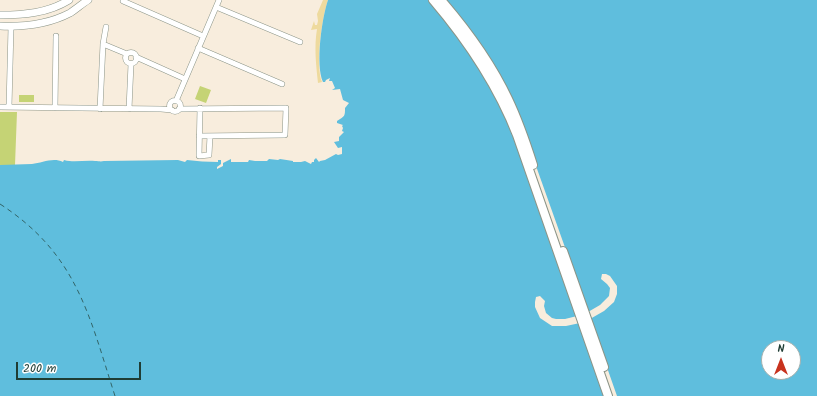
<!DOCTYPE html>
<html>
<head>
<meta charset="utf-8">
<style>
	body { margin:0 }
	#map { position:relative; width:817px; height:396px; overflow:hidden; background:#f8eddd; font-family:Kalam,sans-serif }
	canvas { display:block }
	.north { position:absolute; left:761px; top:340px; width:40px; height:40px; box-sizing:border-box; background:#fff; border:1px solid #a5b1ae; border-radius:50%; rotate:0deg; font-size:11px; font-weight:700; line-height:16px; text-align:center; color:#1f3d34 }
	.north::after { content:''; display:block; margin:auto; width:14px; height:18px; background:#c8321e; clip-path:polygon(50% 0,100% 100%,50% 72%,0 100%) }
	.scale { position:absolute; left:16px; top:362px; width:125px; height:18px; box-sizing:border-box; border:2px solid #1f3d34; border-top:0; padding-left:5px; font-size:12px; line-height:14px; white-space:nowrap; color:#1f3d34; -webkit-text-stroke:3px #fff; paint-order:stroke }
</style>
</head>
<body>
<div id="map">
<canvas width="817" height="396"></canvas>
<div class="north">N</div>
<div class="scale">200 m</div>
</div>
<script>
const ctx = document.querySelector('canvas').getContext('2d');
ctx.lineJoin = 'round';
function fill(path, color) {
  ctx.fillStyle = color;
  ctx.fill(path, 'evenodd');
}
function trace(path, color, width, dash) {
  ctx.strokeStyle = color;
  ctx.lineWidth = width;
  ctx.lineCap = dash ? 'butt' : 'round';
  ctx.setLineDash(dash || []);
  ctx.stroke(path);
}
const green = new Path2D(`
	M 200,86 L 211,90 L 206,103 L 195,99 Z
	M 19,95 L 34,95 L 34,102 L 19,102 Z
	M 0,112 L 17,112 L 15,165 L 0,165 Z`);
const sand = new Path2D(`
	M 323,0 L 328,0 C 322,17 315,65 322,82 L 318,83 C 316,64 314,47 317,29 L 311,30 L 314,21 L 315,25 L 317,25 L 318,21 L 317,14 Z`);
const water = new Path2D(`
	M 328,0 L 817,0 L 817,396 L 0,396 L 0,165 C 11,165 21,164 32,164 C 42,163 53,157 63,162 L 64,160 C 74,163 84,160 95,161 C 99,161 100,162 104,161 L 178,160 L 185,162 L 187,160 C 197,161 207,162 218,162 L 218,160 L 221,160 L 221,164 L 217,167 L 217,169 L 223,166 L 223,163 L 231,159 L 231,162 L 248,162 L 249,160 L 255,161 L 267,161 L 269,159 L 278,160 L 280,159 L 293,161 L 293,162 L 301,162 L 305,161 L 311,164 L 312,162 L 314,162 L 314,160 L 316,158 L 319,162 L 320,161 L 325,160 L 336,154 L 338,155 L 342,154 L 342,147 L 338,148 L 334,142 L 339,141 L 339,137 L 344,132 L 342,131 L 343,128 L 342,126 L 343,125 L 337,123 L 337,121 C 345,116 345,116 345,108 L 349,103 L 343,100 L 340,89 L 332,90 L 335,88 L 332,81 L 329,81 L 330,78 L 326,80 L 325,82 L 323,82 C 315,65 322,17 328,0 ZM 769,348 L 793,348 L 793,372 L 769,372 Z`);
const pier = new Path2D(`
	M 505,114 L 536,166 L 588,312 L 600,305 L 609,296 L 610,288 L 607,284 L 601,279 L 602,274 L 606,274 L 610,276 L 617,286 L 617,294 L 614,302 L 604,311 L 590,319 L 617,396 L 605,396 L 580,323 L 566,326 L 552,326 L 540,318 L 535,307 L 535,302 L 536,297 L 540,296 L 545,301 L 544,306 L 546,313 L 552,318 L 556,319 L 565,319 L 577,316 Z`);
const ferry = new Path2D(`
	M 0,204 C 77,254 89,315 115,396`);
const street = new Path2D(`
	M 123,1 L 203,36
	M 216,7 L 300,42
	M 103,44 L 127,54
	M 198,48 L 282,84
	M125.5 58a5.5 5.5 0 1 1 11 0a5.5 5.5 0 1 1-11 0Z
	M 136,57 L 185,79
	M169.5 106a5.5 5.5 0 1 1 11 0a5.5 5.5 0 1 1-11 0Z
	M 176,101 L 219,0
	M 0,107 L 161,109 L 172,110
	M 9,107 L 11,27
	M 55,108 L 56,36
	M 200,108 L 199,156 L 209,155 L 210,136
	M 100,109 L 103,44 L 106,27
	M 129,109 L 131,64
	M 179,109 L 286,108 L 285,135 L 199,136`);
const secondary = new Path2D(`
	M 0,15 C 24,15 48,13 69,0
	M 0,26 C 23,27 49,24 70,13 C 76,9 82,4 88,0`);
const primary = new Path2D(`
	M 433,0 C 468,41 497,84 517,135 L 608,396
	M 441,0 C 467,30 491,63 508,99 C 518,120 526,143 533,165
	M 563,251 L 604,367`);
fill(green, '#c5d375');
fill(sand, '#eeda9e');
fill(water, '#5fbedd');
fill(pier, '#f8eddd');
trace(ferry, '#326467', 1, [5, 4]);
trace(street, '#8c9588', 6);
trace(secondary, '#8c9588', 8);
trace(primary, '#8c9588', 10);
trace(street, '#fff', 5);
trace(secondary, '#fff', 7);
trace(primary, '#fff', 8);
</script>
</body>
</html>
